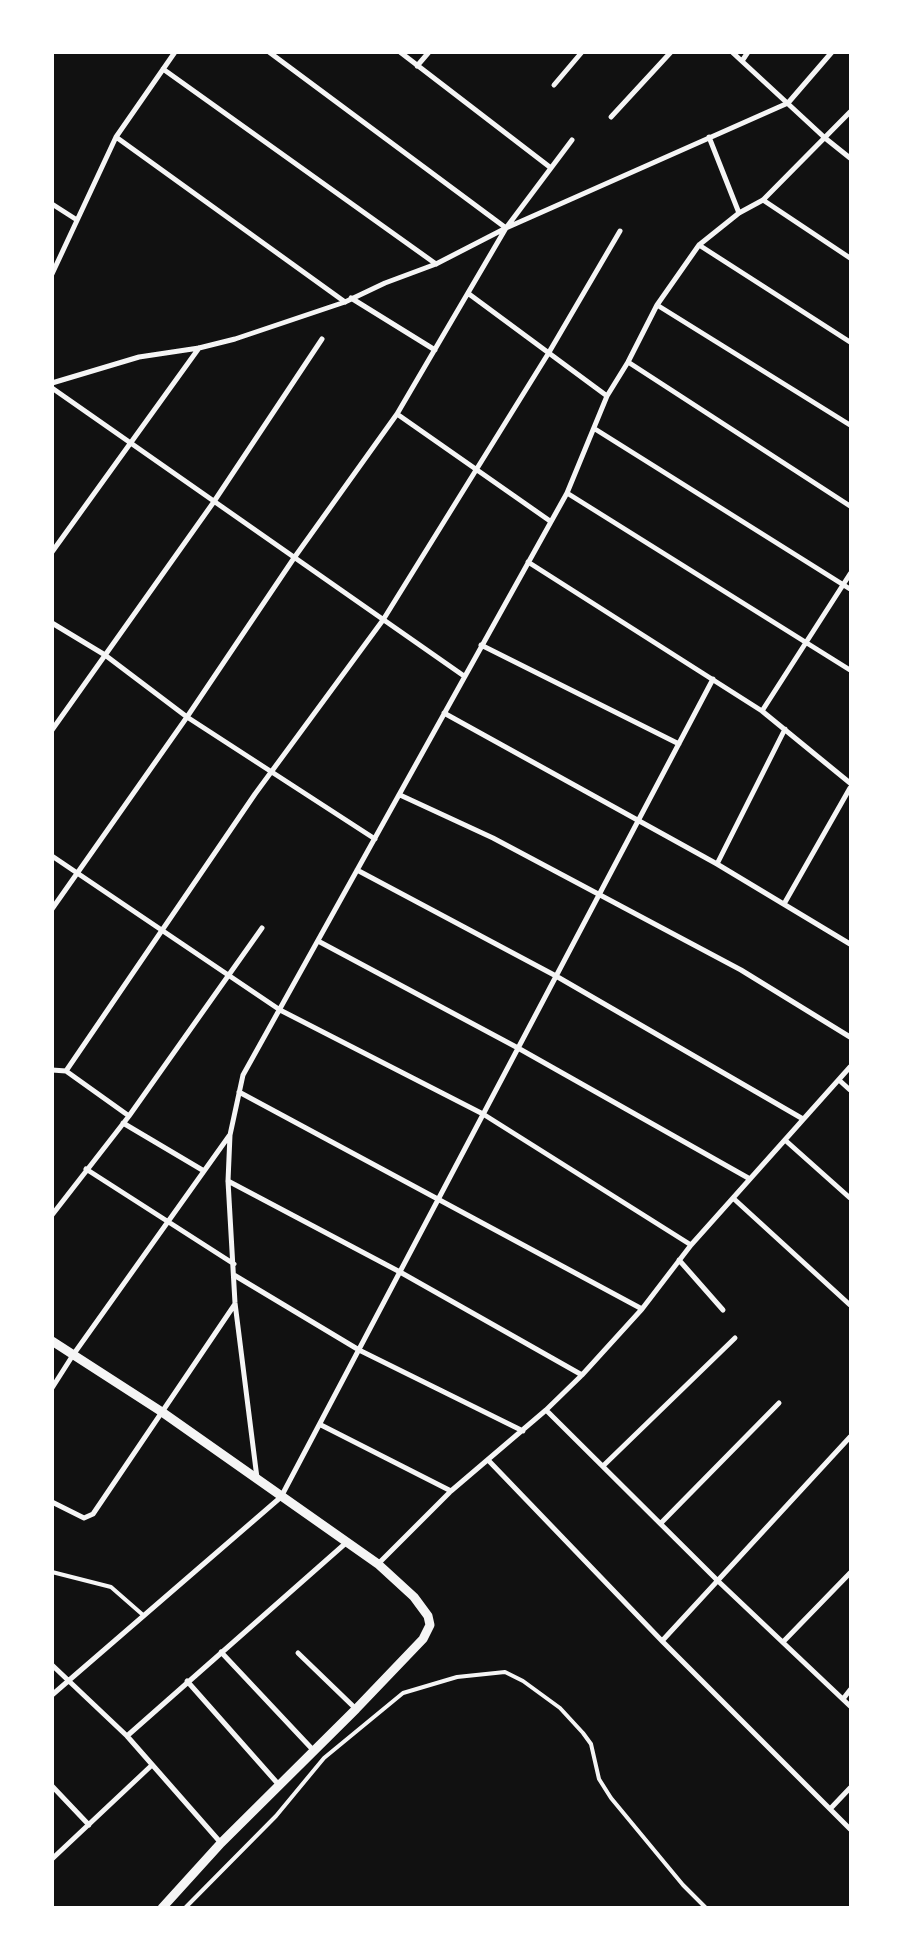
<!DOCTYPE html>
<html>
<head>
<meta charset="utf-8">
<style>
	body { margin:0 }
	#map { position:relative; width:903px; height:1960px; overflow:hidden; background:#111; font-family:Rubik,sans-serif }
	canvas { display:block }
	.frame { position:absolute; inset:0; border:54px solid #fff; pointer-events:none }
</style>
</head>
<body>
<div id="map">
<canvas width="903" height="1960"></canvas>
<div class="frame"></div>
</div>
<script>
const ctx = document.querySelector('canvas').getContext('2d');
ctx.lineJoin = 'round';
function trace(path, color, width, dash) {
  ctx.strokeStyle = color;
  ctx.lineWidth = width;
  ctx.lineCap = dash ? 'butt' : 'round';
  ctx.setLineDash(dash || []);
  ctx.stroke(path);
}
const service = new Path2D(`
	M 52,1572 L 111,1587 L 143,1615
	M 185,1908 L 276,1816 L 324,1758 L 403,1693 L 457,1677 L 505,1672 L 523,1681 L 560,1708 L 583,1733 L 591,1744 L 599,1779 L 611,1798 L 683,1885 L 706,1908`);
const minor = new Path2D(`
	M 269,52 L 506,228
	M 400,52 L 551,168
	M 732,52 L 825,138 L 850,158
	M 742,61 L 748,52
	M 417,66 L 429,52
	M 163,69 L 436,264
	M 554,85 L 582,52
	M 611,117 L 671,52
	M 116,137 L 345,302
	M 709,137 L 739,213
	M 763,200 L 850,258
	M 52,204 L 77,220
	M 699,245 L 850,342
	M 52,274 L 116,137 L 175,52
	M 469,294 L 607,396
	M 351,298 L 435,350
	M 657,305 L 850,425
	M 628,362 L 850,506
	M 52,383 L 139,357 L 199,348 L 235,339 L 345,302 L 385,283 L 436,264 L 506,228 L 788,103 L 832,52
	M 52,388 L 464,676
	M 397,414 L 550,521
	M 595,429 L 850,589
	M 567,493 L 850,670
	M 52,552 L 199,348
	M 528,562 L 762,711 L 850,783
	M 52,623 L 105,655 L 187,717 L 375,839
	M 481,645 L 679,744
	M 762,711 L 850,574
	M 444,713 L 717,864 L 850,944
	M 52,730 L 213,503 L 322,339
	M 400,795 L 493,838 L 741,970 L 850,1037
	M 52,856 L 280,1010 L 483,1114 L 691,1245
	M 717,864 L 785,729
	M 357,870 L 556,976 L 803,1119
	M 784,904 L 850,788
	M 52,909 L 187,717 L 294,558 L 397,414 L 506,228 L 572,140
	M 318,941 L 518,1048 L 750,1179
	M 52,1070 L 66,1071 L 255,794 L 383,620 L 548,354 L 620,231
	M 66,1071 L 129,1116
	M 839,1080 L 850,1090
	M 239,1092 L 642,1309
	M 123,1123 L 204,1171
	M 785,1140 L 850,1198
	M 86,1169 L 234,1264
	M 228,1181 L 400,1272 L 582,1375
	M 733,1198 L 850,1305
	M 52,1215 L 129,1116 L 262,928
	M 679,1260 L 723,1310
	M 234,1275 L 359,1350 L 523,1431
	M 52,1388 L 73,1355 L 229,1136
	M 546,1410 L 582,1375 L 642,1309 L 691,1245 L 850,1067
	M 321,1425 L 451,1491
	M 489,1461 L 662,1641 L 850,1829
	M 603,1466 L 735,1338
	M 257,1478 L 235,1303 L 228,1181 L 230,1135 L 243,1075 L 567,493 L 607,396 L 628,362 L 657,305 L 699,245 L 739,213 L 763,200 L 850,112
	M 52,1502 L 84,1518 L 93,1514 L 235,1304
	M 661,1523 L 779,1403
	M 378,1564 L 451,1491 L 546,1410 L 718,1581 L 850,1706
	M 662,1641 L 850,1437
	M 783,1642 L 850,1573
	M 221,1652 L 314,1751
	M 298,1653 L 356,1709
	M 52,1665 L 127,1736 L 221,1843
	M 187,1681 L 279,1785
	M 52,1695 L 281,1497 L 713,679
	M 843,1699 L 850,1690
	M 127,1736 L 347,1542
	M 52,1786 L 89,1825
	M 831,1808 L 850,1788
	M 52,1859 L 152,1765`);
const tertiary = new Path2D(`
	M 52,1341 L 162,1412 L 378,1564 L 414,1597 L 428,1616 L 430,1625 L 423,1639 L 356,1709 L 221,1843 L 162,1908`);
trace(service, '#f5f5f5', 4);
trace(minor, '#f5f5f5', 5);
trace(tertiary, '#f5f5f5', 9);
</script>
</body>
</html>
